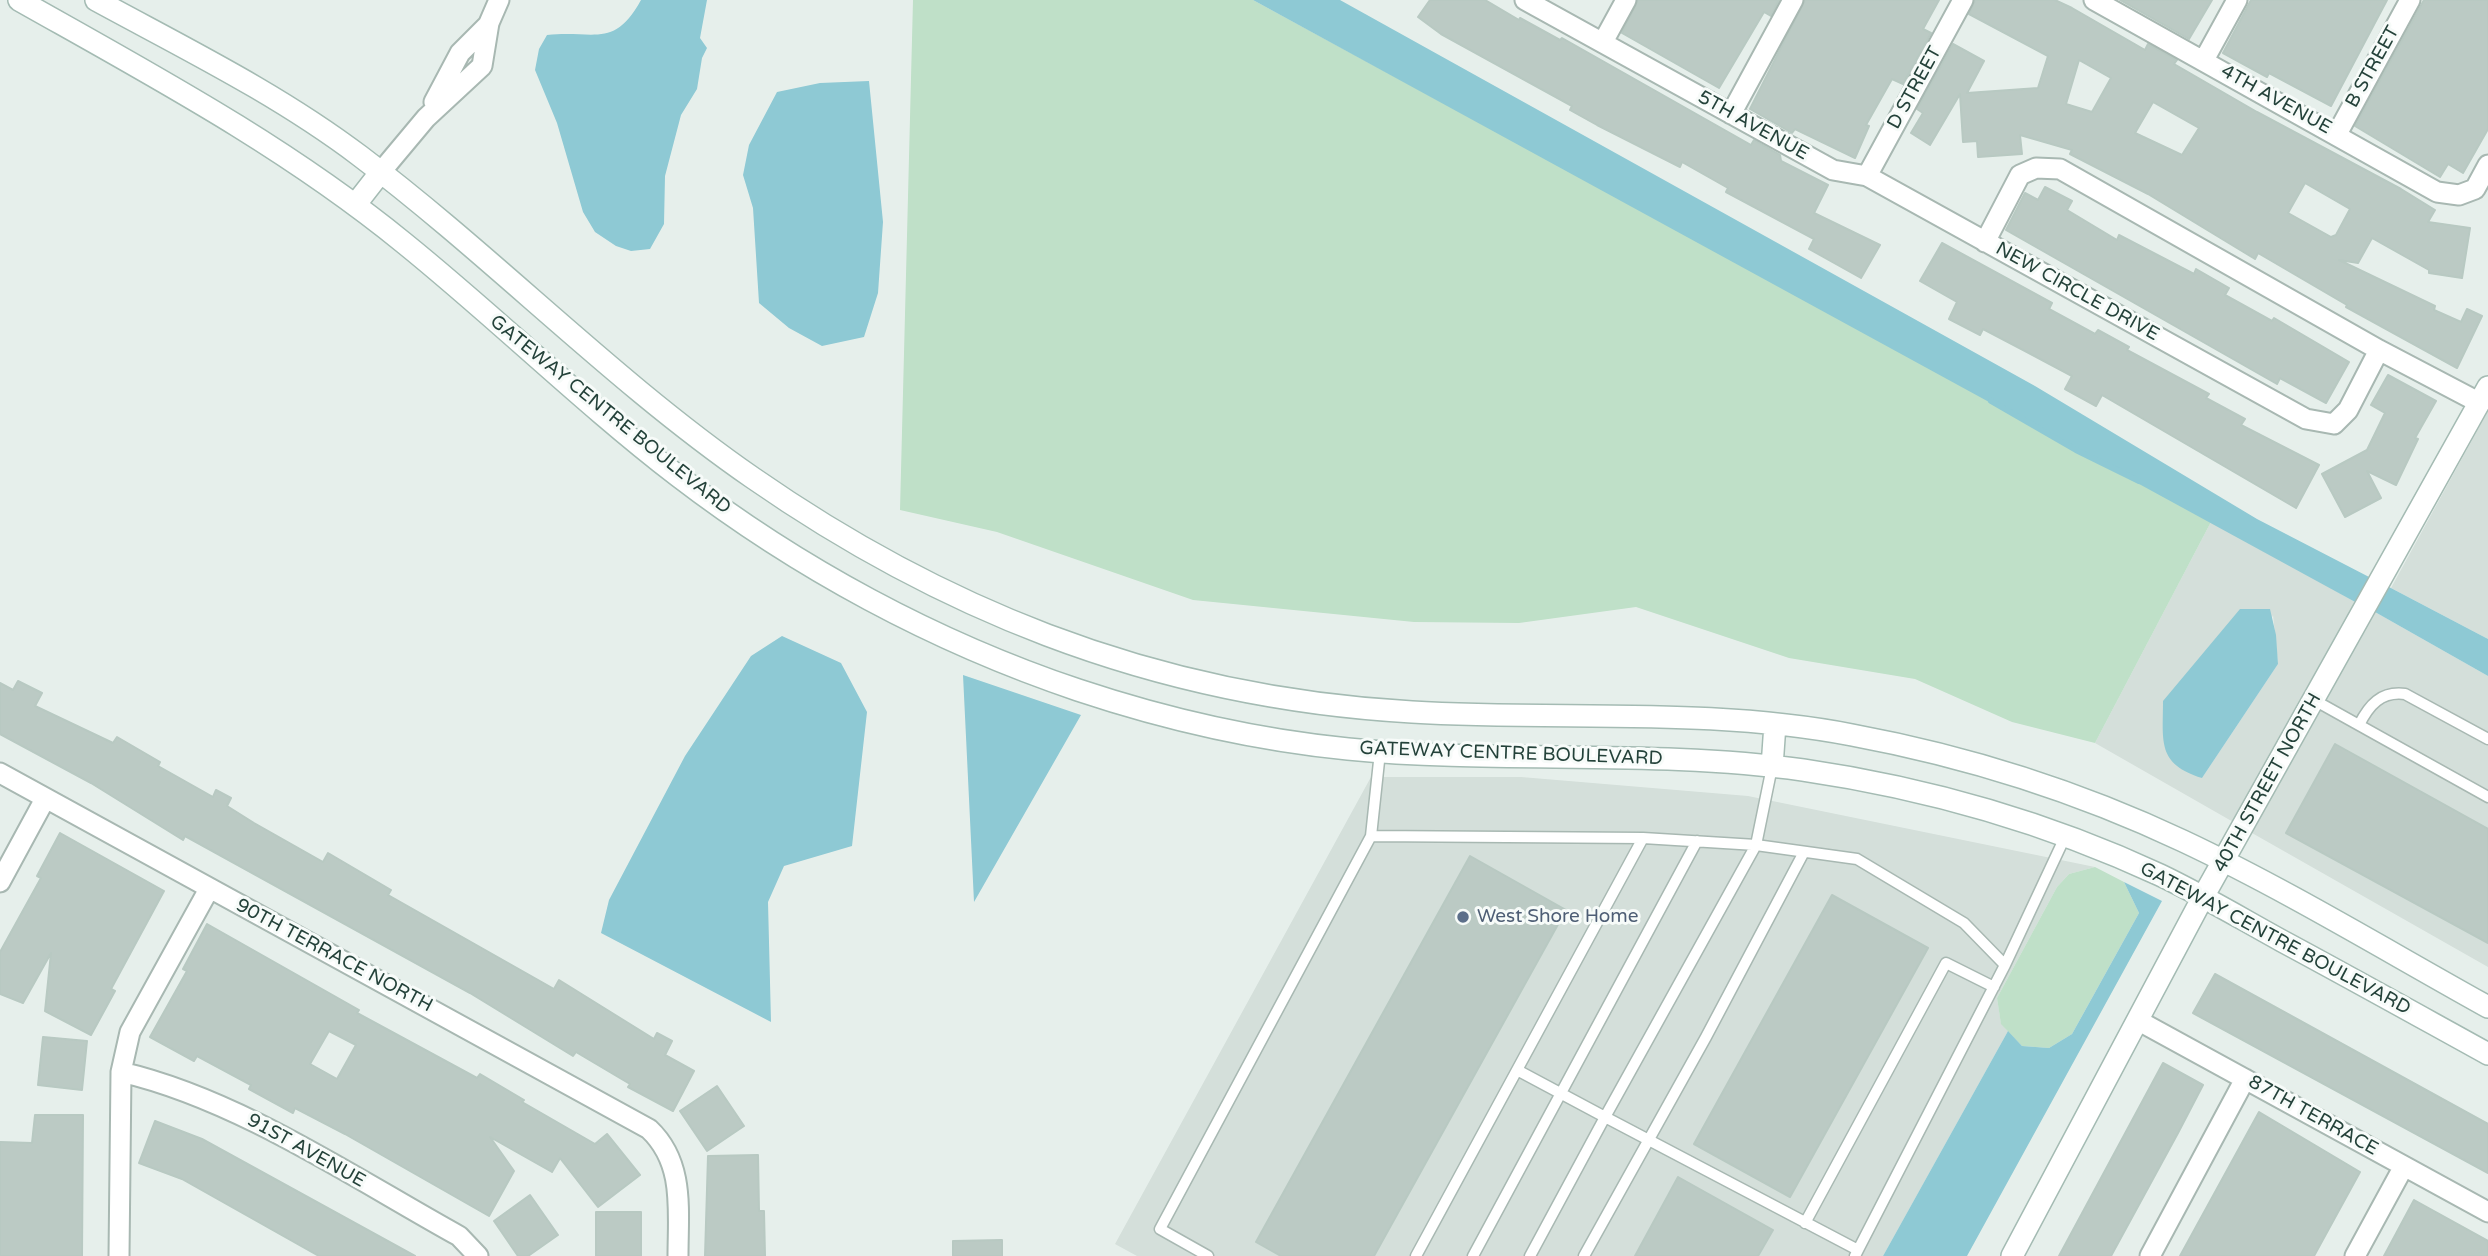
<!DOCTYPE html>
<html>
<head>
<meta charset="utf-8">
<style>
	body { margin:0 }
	canvas { display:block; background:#e6efeb }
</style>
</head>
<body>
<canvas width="2488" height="1256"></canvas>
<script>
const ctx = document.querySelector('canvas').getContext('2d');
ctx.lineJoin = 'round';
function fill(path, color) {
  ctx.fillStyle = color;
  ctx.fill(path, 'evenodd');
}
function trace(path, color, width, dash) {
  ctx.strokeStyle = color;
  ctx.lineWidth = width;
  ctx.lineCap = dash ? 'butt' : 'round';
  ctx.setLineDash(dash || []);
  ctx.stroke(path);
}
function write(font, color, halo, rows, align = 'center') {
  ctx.font = font + ' "Varela Round",sans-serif';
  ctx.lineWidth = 6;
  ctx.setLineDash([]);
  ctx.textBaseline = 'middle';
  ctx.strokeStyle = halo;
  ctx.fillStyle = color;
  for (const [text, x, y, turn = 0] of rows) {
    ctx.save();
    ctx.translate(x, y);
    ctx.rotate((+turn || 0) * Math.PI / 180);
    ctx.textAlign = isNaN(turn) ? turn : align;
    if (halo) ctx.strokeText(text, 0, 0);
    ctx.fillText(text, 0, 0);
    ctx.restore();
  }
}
const built = new Path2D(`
	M 2488,411 L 2488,639 L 2391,588 Z
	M 2212,520 L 2357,603 L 2235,823 L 2095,743 ZM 2273,615 L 2278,664 L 2202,778 Z
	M 2375,612 L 2488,676 L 2488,967 L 2252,833 Z
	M 1371,777 L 1521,777 L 1748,796 L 2095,867 L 2069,874 L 2057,887 L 1997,998 L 2001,1023 L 2008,1031 L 1883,1256 L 1137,1256 L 1115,1244 Z`);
const green = new Path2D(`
	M 913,0 L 1253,0 L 2212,520 L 2095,743 L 2012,722 L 1915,679 L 1789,658 L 1636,607 L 1519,623 L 1414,622 L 1193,600 L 997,532 L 900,510 Z
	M 2095,867 L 2124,882 L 2139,913 L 2072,1034 L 2049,1048 L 2022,1046 L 2001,1024 L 1997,998 L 2057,887 L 2069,874 Z`);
const water = new Path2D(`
	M 641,0 L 707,0 L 700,38 L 707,48 L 702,58 L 697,89 L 681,115 L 665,176 L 664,224 L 650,249 L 631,251 L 616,246 L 595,232 L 583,212 L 557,123 L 535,70 L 539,49 L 547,35 C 595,30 614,49 641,0 Z
	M 1253,0 L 1340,0 L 2035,386 L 2257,519 L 2371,578 L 2357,603 Z
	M 869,81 L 883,222 L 878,293 L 864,337 L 822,346 L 789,328 L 759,303 L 753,208 L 743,175 L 749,145 L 777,92 L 820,83 Z
	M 2389,587 L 2488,639 L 2488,676 L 2375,612 Z
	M 2240,609 L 2270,609 L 2276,635 L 2278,664 L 2202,778 C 2157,764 2163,742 2163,701 Z
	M 782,636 L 841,663 L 867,712 L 852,846 L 784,866 L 768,902 L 771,1022 L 601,933 L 609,900 L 685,756 L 751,656 Z
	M 963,675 L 1081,715 L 974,902 Z
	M 2124,882 L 2162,901 L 1967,1256 L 1883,1256 L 2008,1031 L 2022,1046 L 2049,1048 L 2072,1034 L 2139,913 Z`);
const stream = new Path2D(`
	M 1991,401 L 2076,450 L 2139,481`);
const building = new Path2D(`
	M 1430,0 L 1485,0 L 1519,20 L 1520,18 L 1560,40 L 1562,38 L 1751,145 L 1754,140 L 1780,155 L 1781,161 L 1828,185 L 1814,213 L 1880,245 L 1861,278 L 1809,249 L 1814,239 L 1726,192 L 1728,188 L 1682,162 L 1680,167 L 1597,125 L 1570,110 L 1572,106 L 1441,34 L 1418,17 Z
	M 1638,0 L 1779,0 L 1771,16 L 1764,12 L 1719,88 L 1622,33 Z
	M 1805,0 L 1939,0 L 1923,29 L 1931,33 L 1903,84 L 1892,79 L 1866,125 L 1869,126 L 1855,158 L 1795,129 L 1792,133 L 1750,109 Z
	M 1975,0 L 2055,0 L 2072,8 L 2145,50 L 2148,44 L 2177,60 L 2174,64 L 2257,112 L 2401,189 L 2435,210 L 2428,222 L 2470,228 L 2462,278 L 2429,273 L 2429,270 L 2372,238 L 2358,263 L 2339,260 L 2435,306 L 2434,310 L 2461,322 L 2467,309 L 2482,316 L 2457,368 L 2346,307 L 2347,305 L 2258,253 L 2255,259 L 2148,194 L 2070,154 L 2072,150 L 2020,135 L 2022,154 L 1978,157 L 1977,141 L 1963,142 L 1960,94 L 1930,145 L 1911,133 L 1923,113 L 1917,109 L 1953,44 L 1984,61 L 1967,93 L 2038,88 L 2048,56 L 1969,14 ZM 2079,60 L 2111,78 L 2092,112 L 2066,104 ZM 2153,102 L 2199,128 L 2182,155 L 2135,133 ZM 2305,183 L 2350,209 L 2336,235 L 2331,237 L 2288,213 Z
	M 2120,0 L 2212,0 L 2189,39 Z
	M 2251,0 L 2387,0 L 2331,106 L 2269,73 L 2267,77 L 2223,53 Z
	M 2424,0 L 2488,0 L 2488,129 L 2463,173 L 2448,164 L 2440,177 L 2355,126 Z
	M 2045,187 L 2072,201 L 2067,210 L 2117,240 L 2119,235 L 2194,274 L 2196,269 L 2229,288 L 2225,295 L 2272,321 L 2274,318 L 2349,362 L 2326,403 L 2280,378 L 2277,384 L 2006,230 L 2025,193 L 2038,200 Z
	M 1942,243 L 2052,303 L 2049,309 L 2095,334 L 2098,330 L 2129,347 L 2127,350 L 2209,394 L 2206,398 L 2245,419 L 2241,425 L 2319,465 L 2296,508 L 2102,395 L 2096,406 L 2065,389 L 2072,376 L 2025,351 L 1983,329 L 1980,335 L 1949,319 L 1957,302 L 1920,281 Z
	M 2388,375 L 2436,401 L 2415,438 L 2418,439 L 2396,485 L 2367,471 L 2381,498 L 2345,517 L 2322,474 L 2367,450 L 2385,413 L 2371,405 Z
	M 18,681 L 42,693 L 35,706 L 113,743 L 117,737 L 160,762 L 158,766 L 213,797 L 216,790 L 231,798 L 227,806 L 254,823 L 323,862 L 328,853 L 391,890 L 388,895 L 554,989 L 559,980 L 654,1039 L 657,1033 L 672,1041 L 665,1055 L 694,1071 L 673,1111 L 628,1087 L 630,1084 L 576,1052 L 573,1056 L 470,993 L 185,836 L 183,840 L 91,783 L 0,734 L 0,683 L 13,690 Z
	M 2335,744 L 2488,829 L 2488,943 L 2286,833 Z
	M 60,833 L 164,891 L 111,989 L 115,991 L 91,1035 L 45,1011 L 51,953 L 23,1003 L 0,994 L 0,952 L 41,878 L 37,876 Z
	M 1470,856 L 1566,910 L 1374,1256 L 1281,1256 L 1256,1242 Z
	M 1832,895 L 1928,948 L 1790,1197 L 1694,1144 Z
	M 207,924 L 359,1010 L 357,1013 L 477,1078 L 480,1074 L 524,1100 L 522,1102 L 595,1144 L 607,1134 L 640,1175 L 598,1207 L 560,1158 L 552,1172 L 490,1137 L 514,1171 L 489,1216 L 345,1134 L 295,1108 L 293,1113 L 249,1089 L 251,1085 L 197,1056 L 194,1061 L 150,1037 L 187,971 L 183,969 ZM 329,1031 L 356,1045 L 337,1079 L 310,1064 Z
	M 2215,974 L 2488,1124 L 2488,1173 L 2193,1013 Z
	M 43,1037 L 87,1041 L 82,1090 L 38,1085 Z
	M 2163,1063 L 2203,1085 L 2178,1133 L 2111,1256 L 2059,1256 Z
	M 717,1086 L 744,1126 L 707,1151 L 680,1111 Z
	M 2259,1112 L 2360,1172 L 2314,1256 L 2180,1256 Z
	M 35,1115 L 83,1115 L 82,1256 L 0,1256 L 0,1142 L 32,1143 Z
	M 155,1121 L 202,1139 L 415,1256 L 319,1256 L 182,1179 L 139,1163 Z
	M 758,1155 L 759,1211 L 764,1211 L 765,1256 L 705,1256 L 708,1156 Z
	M 1678,1177 L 1773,1230 L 1758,1256 L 1635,1256 Z
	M 530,1195 L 558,1235 L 528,1256 L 518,1256 L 494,1221 Z
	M 2414,1200 L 2488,1241 L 2488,1256 L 2384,1256 Z
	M 596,1212 L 641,1212 L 641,1256 L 596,1256 Z
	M 1002,1240 L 1002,1256 L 953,1256 L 953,1241 Z`);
const lane = new Path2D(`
	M 2314,700 L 2488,797
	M 2359,725 C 2369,705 2381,691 2405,694 L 2488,739
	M 1772,767 L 1756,845 L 1605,1117 L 1858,1250 L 1855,1256
	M 1371,836 L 1380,752
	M 1517,1070 L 1605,1117 L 1530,1256
	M 1805,1223 L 1946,963 L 1994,987
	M 1858,1250 L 2005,965
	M 1208,1256 L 1160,1229 L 1371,836 L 1643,838 L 1756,845 L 1857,859 L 1964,923 L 2005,965 L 2065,837
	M 1416,1256 L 1643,838
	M 1473,1256 L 1697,841
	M 1584,1256 L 1706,1037 L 1804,852`);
const street = new Path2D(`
	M 1525,0 L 1833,170 L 1867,176 L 2306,419 L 2334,424 L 2348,410 L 2379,350
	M 2094,0 L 2437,192 L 2459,195 L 2475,189 L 2488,165
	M 1603,42 L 1626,0
	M 2204,60 L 2237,0
	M 434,102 L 460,53 L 489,24
	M 1731,114 L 1793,0
	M 2337,134 L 2410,0
	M 380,173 L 426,118 L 482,66 L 489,23 L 499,0
	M 1867,176 L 1963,0
	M 1985,242 L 2020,175 L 2036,168 L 2060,169 L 2379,350 L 2480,403
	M 0,773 L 649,1129 C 685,1163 678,1210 678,1256
	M 0,882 L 45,799
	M 2139,1021 L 2488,1212
	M 121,1072 C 238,1099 354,1178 459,1236 L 478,1256
	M 119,1256 L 121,1072 L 130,1032 L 209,889
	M 2150,1256 L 2245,1079
	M 2355,1256 L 2404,1166`);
const secondary = new Path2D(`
	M 19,0 C 152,75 285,146 404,243 C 497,318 583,403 678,476 C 798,568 935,642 1078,690 C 1165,719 1257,740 1348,749 C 1499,764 1652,749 1803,770 C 1926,788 2048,823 2160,875 C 2202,895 2242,919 2282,941 C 2351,978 2419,1016 2488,1054
	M 96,0 C 186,49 278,94 360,156 C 495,258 614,382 753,478 C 845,542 942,595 1047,635 C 1163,679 1288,705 1412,712 C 1559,721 1707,707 1852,735 C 1965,756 2079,792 2183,841 C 2287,890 2387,951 2488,1007
	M 355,205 L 380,173
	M 1772,767 L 1775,724
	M 2012,1256 L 2203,897 L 2488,387`);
const markers = [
	[1463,917,7,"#5c6f8a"]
];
const streetNames = [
	["B STREET",2373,67,-61],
	["D STREET",1915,88,-61],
	["4TH AVENUE",2276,100,29],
	["5TH AVENUE",1753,126,29],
	["NEW CIRCLE DRIVE",2077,292,29],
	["GATEWAY CENTRE BOULEVARD",610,415,39],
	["GATEWAY CENTRE BOULEVARD",1511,754,2],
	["40TH STREET NORTH",2268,783,-61],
	["GATEWAY CENTRE BOULEVARD",2275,939,28],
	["90TH TERRACE NORTH",334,956,28],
	["87TH TERRACE",2313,1116,29],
	["91ST AVENUE",306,1151,29]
];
const serviceNames = [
	["West Shore Home",1477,917]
];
fill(built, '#d4dfda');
fill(green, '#bfe0c8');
fill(water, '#8ec9d4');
trace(stream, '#8ec9d4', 6);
fill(building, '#bbcac4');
trace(building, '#b8c9c2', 2);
trace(lane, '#a8b8b2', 13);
trace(street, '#a8b8b2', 23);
trace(secondary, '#a4bbb3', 24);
trace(lane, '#fff', 10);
trace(street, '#fff', 19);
trace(secondary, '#fff', 21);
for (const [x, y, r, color] of markers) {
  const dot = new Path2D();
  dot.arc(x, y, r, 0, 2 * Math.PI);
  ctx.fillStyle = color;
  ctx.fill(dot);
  trace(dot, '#f7fbf9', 2.5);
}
write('19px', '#24423a', '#f7fbf9', streetNames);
write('19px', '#4e5e75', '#f7fbf9', serviceNames, 'left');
</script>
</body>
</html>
